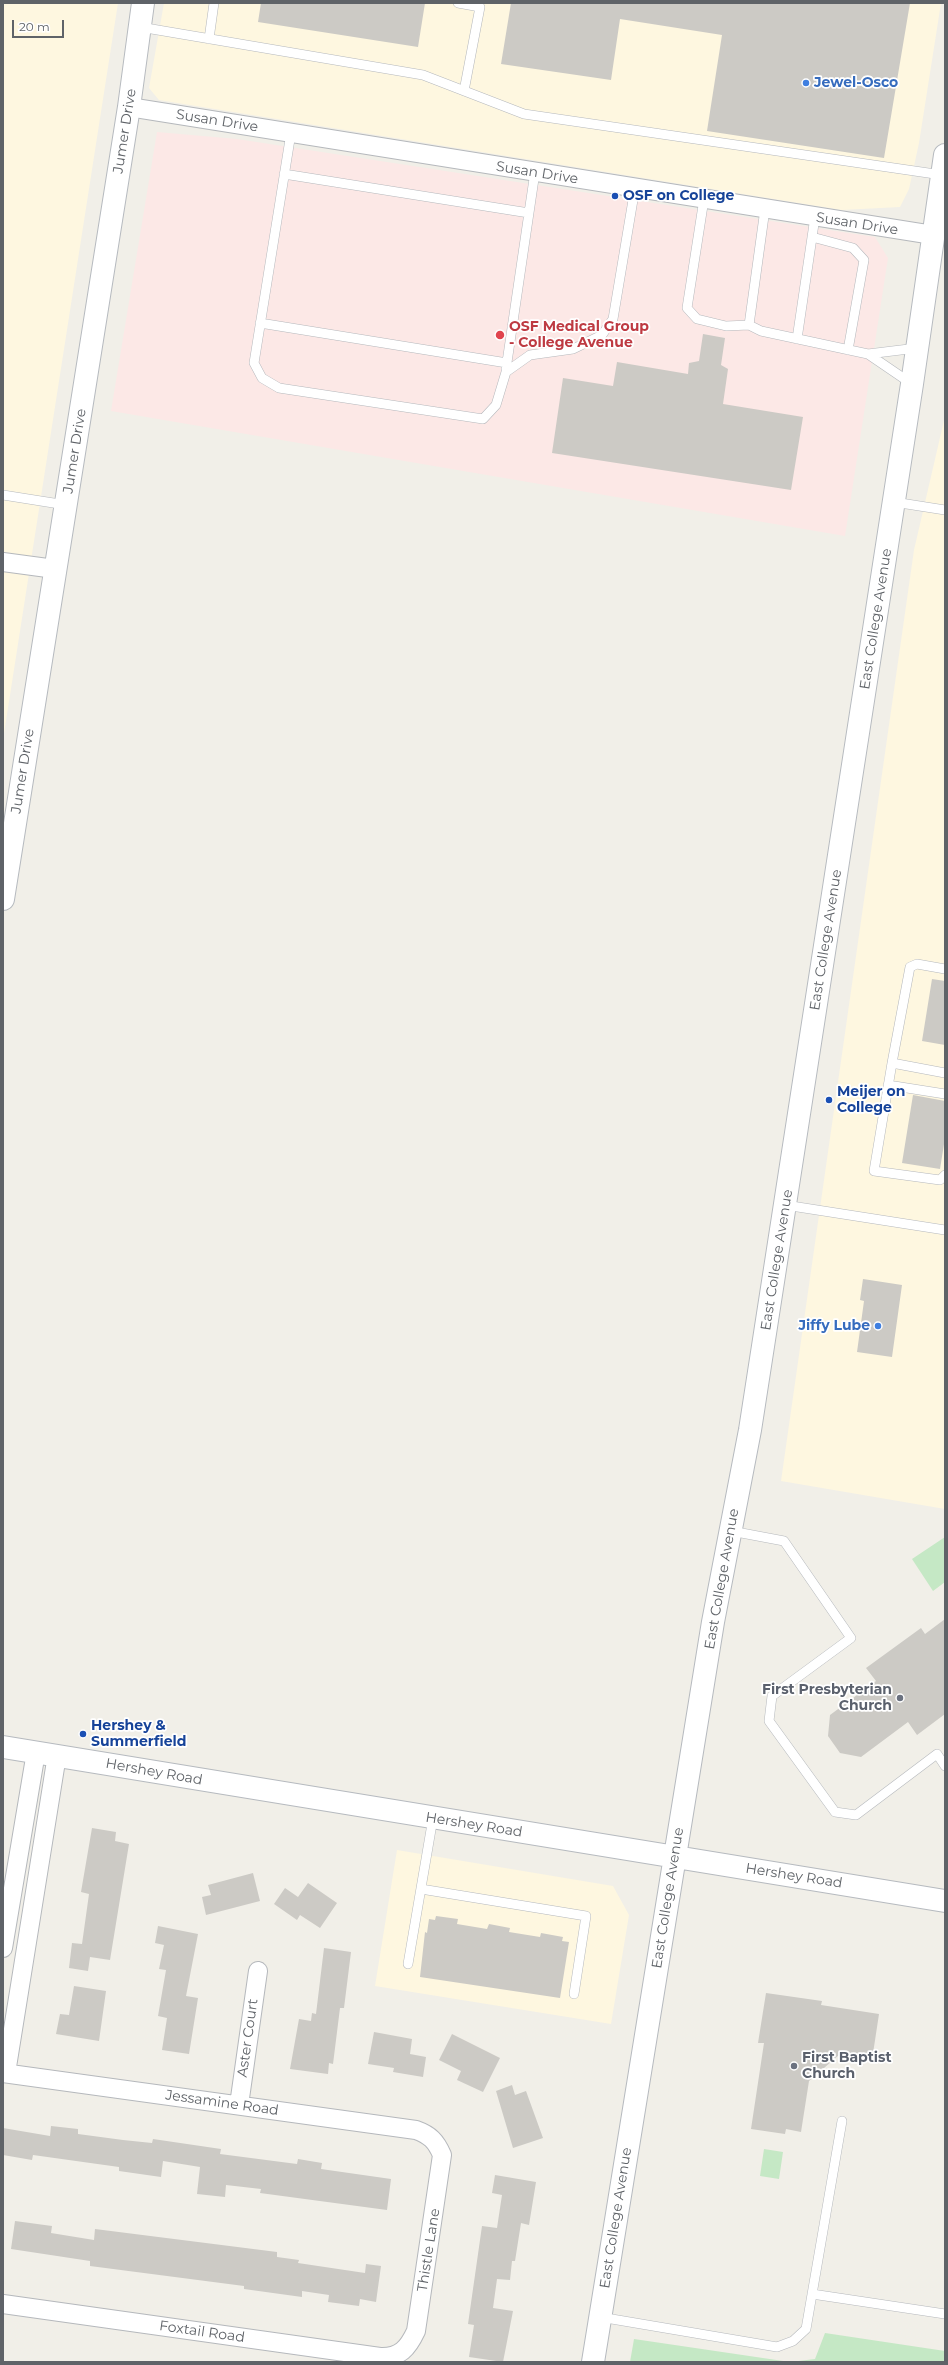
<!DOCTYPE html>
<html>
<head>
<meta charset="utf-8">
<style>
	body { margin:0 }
	#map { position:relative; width:948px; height:2365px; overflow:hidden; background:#f1efe8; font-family:Montserrat,sans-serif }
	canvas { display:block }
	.frame { position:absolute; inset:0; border:4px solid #5f6368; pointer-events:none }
	.scale { position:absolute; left:12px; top:20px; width:52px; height:18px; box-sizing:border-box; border:2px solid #5f6368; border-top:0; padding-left:5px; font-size:12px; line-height:14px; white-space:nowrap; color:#5f6368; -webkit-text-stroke:3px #fff; paint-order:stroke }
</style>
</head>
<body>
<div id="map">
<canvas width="948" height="2365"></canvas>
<div class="frame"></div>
<div class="scale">20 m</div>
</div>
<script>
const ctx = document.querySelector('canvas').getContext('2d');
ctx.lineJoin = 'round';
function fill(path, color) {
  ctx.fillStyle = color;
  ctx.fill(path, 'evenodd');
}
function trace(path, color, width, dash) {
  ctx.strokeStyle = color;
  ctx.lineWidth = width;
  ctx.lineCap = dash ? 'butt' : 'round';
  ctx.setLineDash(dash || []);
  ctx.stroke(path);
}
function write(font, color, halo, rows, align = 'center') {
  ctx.font = font + ' Montserrat,sans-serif';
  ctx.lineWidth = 3.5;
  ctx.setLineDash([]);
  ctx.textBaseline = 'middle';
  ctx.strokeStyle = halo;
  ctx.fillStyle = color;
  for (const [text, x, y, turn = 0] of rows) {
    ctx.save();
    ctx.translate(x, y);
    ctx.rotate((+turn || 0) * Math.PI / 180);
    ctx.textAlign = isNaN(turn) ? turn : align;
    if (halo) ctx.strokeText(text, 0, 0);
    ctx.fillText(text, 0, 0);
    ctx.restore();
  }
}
const commercial = new Path2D(`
	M 3,3 L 118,3 L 3,740 Z
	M 164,3 L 941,3 L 919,143 L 909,189 L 900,207 L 842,210 L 159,100 L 149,88 Z
	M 945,416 L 945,1509 L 781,1481 L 914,550 Z
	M 397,1850 L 613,1886 L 629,1915 L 611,2024 L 375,1986 Z`);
const medical = new Path2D(`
	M 157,132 L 237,139 L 875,237 L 888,258 L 845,536 L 111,411 Z`);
const green = new Path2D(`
	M 945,1537 L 945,1582 L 933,1591 L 912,1559 Z
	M 764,2149 L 783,2152 L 779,2179 L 760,2176 Z
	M 825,2333 L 945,2351 L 945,2362 L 630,2362 L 634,2339 L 790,2362 L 815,2359 Z`);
const building = new Path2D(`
	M 261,3 L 425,3 L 418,47 L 258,22 Z
	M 511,3 L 910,3 L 884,158 L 707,131 L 722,35 L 620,19 L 611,80 L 501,64 Z
	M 703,334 L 725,338 L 721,365 L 728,369 L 723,404 L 803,417 L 791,490 L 552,453 L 563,378 L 613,386 L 617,362 L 688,374 L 689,363 L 699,361 Z
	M 932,979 L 945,981 L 945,1045 L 922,1041 Z
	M 913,1095 L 945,1101 L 945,1138 L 940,1169 L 902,1163 Z
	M 863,1279 L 902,1285 L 892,1357 L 857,1352 L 864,1301 L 860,1300 Z
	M 945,1619 L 945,1714 L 917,1735 L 908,1722 L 861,1757 L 840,1753 L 828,1736 L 830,1715 L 876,1681 L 866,1668 L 921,1628 L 925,1634 Z
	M 92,1828 L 116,1832 L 115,1841 L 129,1844 L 110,1960 L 90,1957 L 88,1971 L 69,1968 L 72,1943 L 82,1944 L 89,1894 L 81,1892 Z
	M 253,1873 L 260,1901 L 206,1915 L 202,1897 L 211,1895 L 208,1885 Z
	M 308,1883 L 337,1903 L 320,1928 L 300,1915 L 297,1920 L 274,1904 L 285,1888 L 298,1897 Z
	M 436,1916 L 458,1919 L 457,1924 L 487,1929 L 489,1924 L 510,1928 L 509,1932 L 540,1937 L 541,1933 L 563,1937 L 562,1941 L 569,1942 L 560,1998 L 420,1977 L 425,1932 L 427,1933 L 429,1919 L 435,1920 Z
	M 158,1926 L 198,1934 L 186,1996 L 198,1998 L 189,2054 L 162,2050 L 167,2018 L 158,2016 L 166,1970 L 159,1969 L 164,1945 L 155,1943 Z
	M 324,1948 L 351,1952 L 344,2008 L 340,2008 L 333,2064 L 329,2063 L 328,2074 L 290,2069 L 299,2019 L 311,2021 L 312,2013 L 316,2014 Z
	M 74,1986 L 106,1991 L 99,2041 L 56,2034 L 60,2014 L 69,2015 Z
	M 766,1993 L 822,2001 L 821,2005 L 879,2014 L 872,2060 L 839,2055 L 809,2081 L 801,2132 L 786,2129 L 785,2134 L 751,2129 L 764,2043 L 758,2043 Z
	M 374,2032 L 412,2039 L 410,2054 L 426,2057 L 423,2077 L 393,2072 L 394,2068 L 368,2064 Z
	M 452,2034 L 500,2058 L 483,2092 L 457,2080 L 461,2071 L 439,2060 Z
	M 512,2085 L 515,2095 L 526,2091 L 543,2138 L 513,2148 L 496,2091 Z
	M 51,2126 L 78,2129 L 78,2134 L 123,2140 L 152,2143 L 153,2139 L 221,2149 L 220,2154 L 297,2164 L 298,2159 L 322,2163 L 321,2169 L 391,2179 L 387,2210 L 260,2193 L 261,2189 L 226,2185 L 225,2197 L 197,2194 L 200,2167 L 163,2161 L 161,2177 L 119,2171 L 119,2167 L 33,2155 L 32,2160 L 3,2155 L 3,2128 L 50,2136 Z
	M 495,2175 L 536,2182 L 529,2225 L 521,2223 L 515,2261 L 512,2261 L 510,2280 L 497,2279 L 493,2308 L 513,2311 L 503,2362 L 469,2357 L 474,2325 L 468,2324 L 482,2226 L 497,2228 L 502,2195 L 492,2193 Z
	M 15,2221 L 52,2226 L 51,2233 L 94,2240 L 95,2229 L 277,2252 L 277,2257 L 299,2260 L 298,2263 L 365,2273 L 366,2264 L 381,2266 L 376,2302 L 360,2299 L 359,2306 L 328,2302 L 329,2295 L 302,2291 L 302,2297 L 244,2289 L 244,2286 L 90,2266 L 90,2261 L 11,2249 Z`);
const lane = new Path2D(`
	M 458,3 L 480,7 L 464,91
	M 140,27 L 423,75 L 524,114 L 942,175
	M 209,39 L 214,3
	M 291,133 L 254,363 L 262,378 L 279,388 L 483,419 L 496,405 L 506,372 L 530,355 L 573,349 L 602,335 L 613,319 L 635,188
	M 284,174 L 529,213
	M 704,199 L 687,308 L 697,319 L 726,326 L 749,325
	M 765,209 L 749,325 L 761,331 L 868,354 L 917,348
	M 812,237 L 853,248 L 864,260 L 848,350
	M 260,323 L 507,363
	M 797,339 L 815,217
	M 868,354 L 912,384
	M 506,369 L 535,172
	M 3,495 L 66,505
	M 894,502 L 945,510
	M 945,969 L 917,964 L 910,967 L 892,1063 L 945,1073
	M 892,1063 L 874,1171 L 940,1180 L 945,1175
	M 888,1085 L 945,1094
	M 785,1205 L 945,1230
	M 731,1531 L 784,1541 L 851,1638 L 772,1696 L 769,1721 L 835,1812 L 856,1815 L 937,1754 L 945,1766
	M 421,1889 L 586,1916 L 574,1994
	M 408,1964 L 433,1818
	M 812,2294 L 945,2314
	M 600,2317 L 777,2347 L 793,2341 L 806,2329 L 842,2121`);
const street = new Path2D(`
	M 129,107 L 933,235
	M 3,562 L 55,569
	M 3,1948 L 36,1752
	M 3,2073 L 416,2130 C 430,2135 436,2141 442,2155 L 416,2331 C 408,2348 400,2358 380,2357 L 3,2304
	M 6,2073 L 57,1755
	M 239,2105 L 258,1971`);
const secondary = new Path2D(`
	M 3,899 L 129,107 L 143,3
	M 3,1747 L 945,1901
	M 593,2362 L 713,1622 L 750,1430 L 912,384 L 945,155`);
const markers = [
	[806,83,4,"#3f7fe0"],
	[615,196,4,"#1a4fb4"],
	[500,335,5,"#e0444e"],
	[829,1100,4,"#1a4fb4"],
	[878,1326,4,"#3f7fe0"],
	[900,1698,4,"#6b7280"],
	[83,1734,4,"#1a4fb4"],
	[794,2066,4,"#6b7280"]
];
const shopNames = [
	["Jewel-Osco",814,83],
	["Jiffy Lube",870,1326,"right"]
];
const streetNames = [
	["Susan Drive",217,121,9],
	["Jumer Drive",125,131,-81],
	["Susan Drive",537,173,9],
	["Susan Drive",857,224,9],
	["Jumer Drive",75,451,-81],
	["East College Avenue",876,619,-81],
	["Jumer Drive",23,771,-81],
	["East College Avenue",826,940,-81],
	["East College Avenue",777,1260,-81],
	["East College Avenue",722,1579,-80],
	["Hershey Road",154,1772,10],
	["Hershey Road",474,1825,9],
	["Hershey Road",794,1876,9],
	["East College Avenue",668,1898,-81],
	["Aster Court",248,2038,-82],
	["Jessamine Road",222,2103,8],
	["East College Avenue",616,2218,-81],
	["Thistle Lane",429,2250,-81],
	["Foxtail Road",202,2332,8]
];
const transitNames = [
	["OSF on College",623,196],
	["Meijer on",837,1092],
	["College",837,1108],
	["Hershey &",91,1726],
	["Summerfield",91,1742]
];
const healthNames = [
	["OSF Medical Group",509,327],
	["- College Avenue",509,343]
];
const worshipNames = [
	["First Presbyterian",892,1690],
	["Church",892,1706],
	["First Baptist",802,2058,"left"],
	["Church",802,2074,"left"]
];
fill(commercial, '#fef7e0');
fill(medical, '#fce8e6');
fill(green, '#c5e8c5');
fill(building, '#cccac5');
trace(lane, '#b5b8bc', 10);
trace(street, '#b5b8bc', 20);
trace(secondary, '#b6babf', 24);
trace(lane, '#fff', 9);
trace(street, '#fff', 18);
trace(secondary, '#fff', 22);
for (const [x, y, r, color] of markers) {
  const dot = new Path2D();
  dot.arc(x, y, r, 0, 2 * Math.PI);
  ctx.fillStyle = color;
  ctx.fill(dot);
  trace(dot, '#fff', 1.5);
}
write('bold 14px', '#366cbe', '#fff', shopNames, 'left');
write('14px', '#5f6368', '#fff', streetNames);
write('bold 14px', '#164399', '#fff', transitNames, 'left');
write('bold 14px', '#be3a42', '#fff', healthNames, 'left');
write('bold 14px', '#5b616d', '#fff', worshipNames, 'right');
</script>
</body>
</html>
